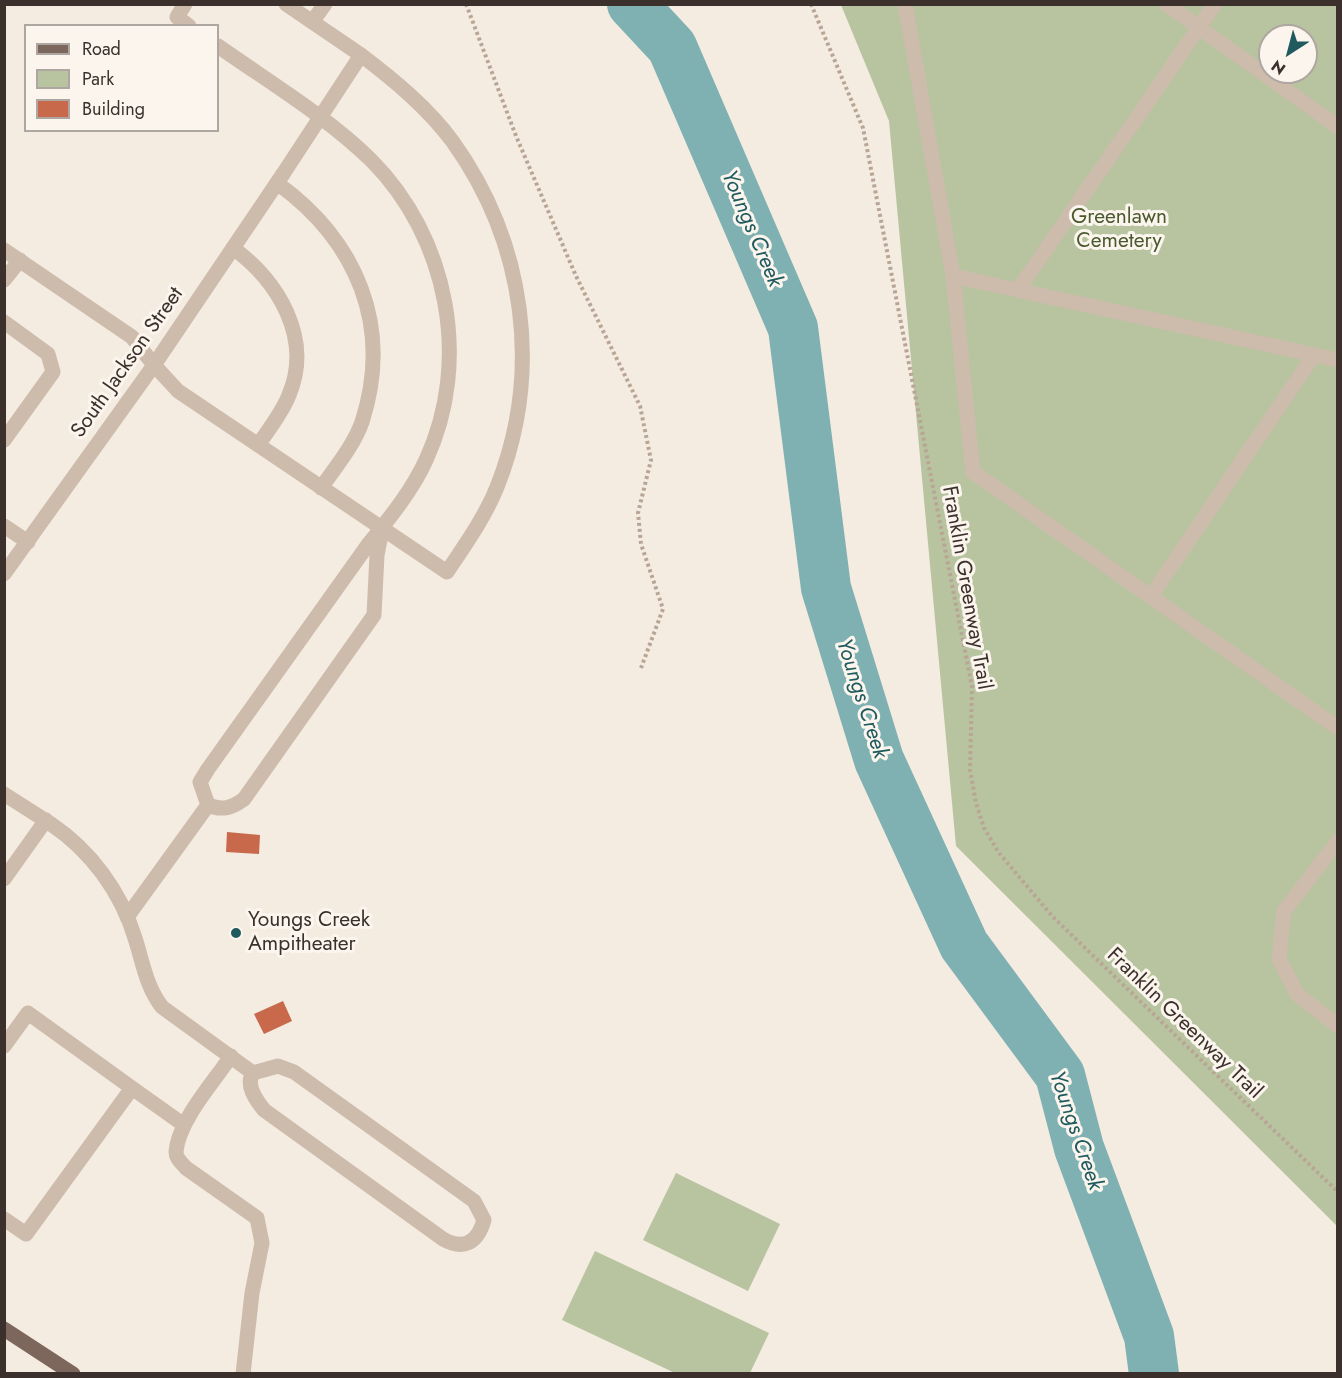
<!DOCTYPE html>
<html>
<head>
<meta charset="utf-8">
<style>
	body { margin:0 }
	#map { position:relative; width:1342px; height:1378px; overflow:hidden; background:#f4ebe1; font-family:Jost,sans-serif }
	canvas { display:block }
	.frame { position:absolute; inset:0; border:6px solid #3b302b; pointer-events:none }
	.legend { position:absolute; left:24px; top:24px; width:195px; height:108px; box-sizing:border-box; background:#fbf5ee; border:2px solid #aea6a0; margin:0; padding:8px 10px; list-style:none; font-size:18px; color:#3b302b }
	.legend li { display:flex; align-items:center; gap:12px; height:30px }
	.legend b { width:30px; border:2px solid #aea6a0 }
	.north { position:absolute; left:1258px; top:24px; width:60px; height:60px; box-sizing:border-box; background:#fbf5ee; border:2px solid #aea6a0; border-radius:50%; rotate:216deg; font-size:16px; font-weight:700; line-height:24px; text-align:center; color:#3b302b }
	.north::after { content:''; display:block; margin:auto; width:21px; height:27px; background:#1f5a5e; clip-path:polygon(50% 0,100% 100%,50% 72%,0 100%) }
</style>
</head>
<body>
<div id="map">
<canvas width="1342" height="1378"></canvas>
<div class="frame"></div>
<ul class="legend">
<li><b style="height:8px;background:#7d675c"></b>Road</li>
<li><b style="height:16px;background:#b8c4a0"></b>Park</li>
<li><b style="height:16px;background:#c8694b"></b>Building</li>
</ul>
<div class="north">N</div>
</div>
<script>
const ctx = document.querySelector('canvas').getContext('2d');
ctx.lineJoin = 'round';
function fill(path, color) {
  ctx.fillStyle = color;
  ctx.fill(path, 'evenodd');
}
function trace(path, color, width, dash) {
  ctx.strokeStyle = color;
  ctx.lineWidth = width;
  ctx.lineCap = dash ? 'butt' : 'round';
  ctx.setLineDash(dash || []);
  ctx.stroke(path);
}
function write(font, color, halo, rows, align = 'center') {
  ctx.font = font + ' Jost,sans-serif';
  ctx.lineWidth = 6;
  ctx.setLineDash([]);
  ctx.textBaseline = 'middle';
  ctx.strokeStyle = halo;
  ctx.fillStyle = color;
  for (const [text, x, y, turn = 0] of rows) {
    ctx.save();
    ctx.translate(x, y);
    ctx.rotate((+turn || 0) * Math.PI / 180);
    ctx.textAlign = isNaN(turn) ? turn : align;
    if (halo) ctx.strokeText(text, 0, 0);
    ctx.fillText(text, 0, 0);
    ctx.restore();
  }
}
const green = new Path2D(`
	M 841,5 L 1337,5 L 1337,1226 L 956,846 L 889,121 ZM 1270,36 L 1306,36 L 1306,72 L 1270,72 Z
	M 676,1173 L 780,1224 L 748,1291 L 643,1240 Z
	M 595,1251 L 769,1333 L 750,1373 L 675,1373 L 562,1320 Z`);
const river = new Path2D(`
	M 632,4 L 672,47 L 793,328 L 826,588 L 879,760 L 964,945 L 1060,1075 L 1079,1148 L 1149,1336 L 1154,1374`);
const building = new Path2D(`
	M 227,832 L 260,835 L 259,854 L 226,852 Z
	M 283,1001 L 292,1021 L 264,1034 L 254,1014 Z`);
const path = new Path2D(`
	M 466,4 L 516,136 L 576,276 L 640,406 L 651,460 L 638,513 L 641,544 L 663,609 L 641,668
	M 811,4 L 863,128 L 972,687 L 970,770 L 976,803 L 984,828 L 999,853 L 1053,917 L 1338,1192`);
const lane = new Path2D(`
	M 185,4 L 177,17 L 189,26
	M 905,4 L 953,276 L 973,472 L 1338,728
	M 1166,4 L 1338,127
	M 312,22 L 325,4
	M 218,46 C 269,82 326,116 371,160 C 448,237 472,361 426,460 C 412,491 388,520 367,546 L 208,769 L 200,782 L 208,805 C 222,811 232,808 244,799 L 374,615 L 377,555 L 382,529
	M 283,174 L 361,55 L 286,4
	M 277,183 C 357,241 393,326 362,422 C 354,445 335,468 321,488
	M 233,248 C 278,281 313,338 289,395 C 282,413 269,429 258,445
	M 953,276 L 1338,360
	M 4,280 L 20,260
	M 1018,290 L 1215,4
	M 4,322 L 48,354 L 53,372 L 4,440
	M 154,365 L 178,391 L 447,572 C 465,545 485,517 497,487 C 543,371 525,243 453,142 C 428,108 394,80 361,55
	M 4,526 L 28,542
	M 1151,596 L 1314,355
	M 51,824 C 91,851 121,892 135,938 C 143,963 146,986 162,1007 L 253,1073 C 245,1085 256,1100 264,1110 L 443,1239 C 464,1251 478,1242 484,1220 L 474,1201 L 294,1072 L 278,1066 L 253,1073
	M 1338,841 L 1284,911 L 1279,959 L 1297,994 L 1338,1026
	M 4,879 L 46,820
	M 127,917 L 208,805
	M 4,1046 L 28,1013 L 132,1088
	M 231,1056 C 214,1082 178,1121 176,1152 C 176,1159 182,1163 186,1168 L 257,1218 L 262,1243 L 252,1293 L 243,1374
	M 4,1219 L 26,1234 L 132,1088 L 184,1125`);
const street = new Path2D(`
	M 4,250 L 132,337 L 154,365
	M 4,574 L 154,365 L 283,174
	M 4,794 L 51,824`);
const primary = new Path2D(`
	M 4,1329 L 73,1374`);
const markers = [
	[236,933,6,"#1f5a5e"]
];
const parkNames = [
	["Greenlawn",1119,218],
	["Cemetery",1119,242]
];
const streetNames = [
	["South Jackson Street",128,363,-55],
	["Franklin Greenway Trail",966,588,80],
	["Franklin Greenway Trail",1184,1024,44]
];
const poiNames = [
	["Youngs Creek",248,921],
	["Ampitheater",248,945]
];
const waterNames = [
	["Youngs Creek",751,229,67],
	["Youngs Creek",861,699,72],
	["Youngs Creek",1075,1131,71]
];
fill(green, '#b8c4a0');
trace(river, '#7fb0b2', 50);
fill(building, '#c8694b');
trace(path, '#b9a596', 4, [3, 3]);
trace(lane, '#cdbbac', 15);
trace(street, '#cdbbac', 15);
trace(primary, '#7d675c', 15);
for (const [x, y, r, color] of markers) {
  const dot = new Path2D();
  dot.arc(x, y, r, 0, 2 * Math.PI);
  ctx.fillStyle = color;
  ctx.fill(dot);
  trace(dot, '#fbf5ee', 2);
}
write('21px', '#4a5a2e', '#fbf5ee', parkNames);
write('21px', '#3b302b', '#fbf5ee', streetNames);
write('21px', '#3b302b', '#fbf5ee', poiNames, 'left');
write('italic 22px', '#1f5a5e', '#fbf5ee', waterNames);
</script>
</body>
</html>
